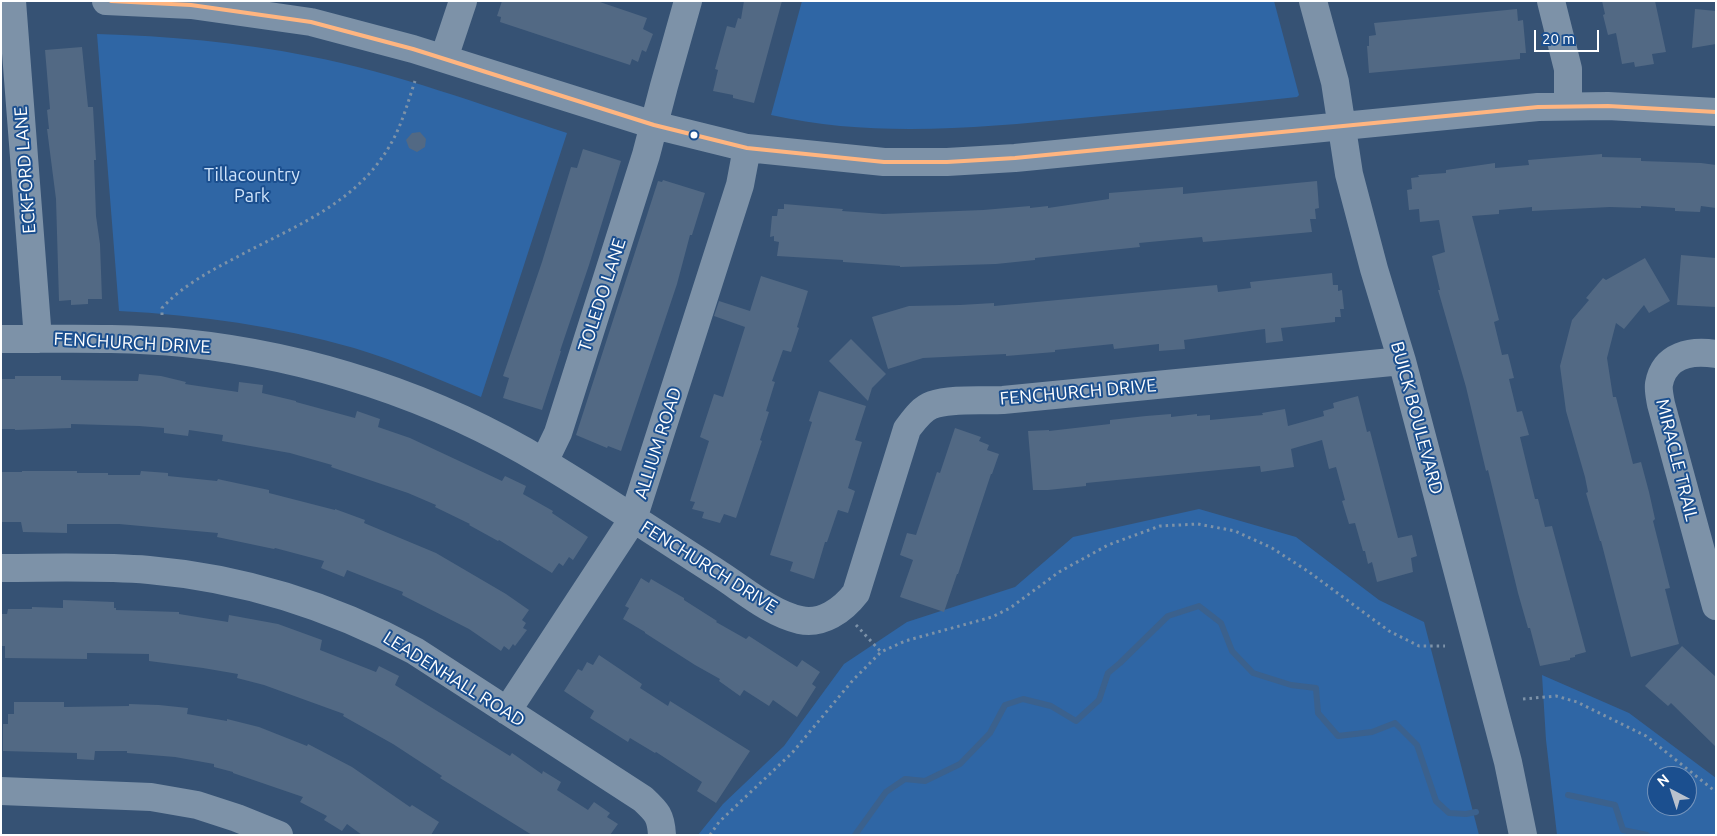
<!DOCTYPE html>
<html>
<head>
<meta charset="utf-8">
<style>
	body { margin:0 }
	#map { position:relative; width:1717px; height:836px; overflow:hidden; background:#365274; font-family:Ubuntu,sans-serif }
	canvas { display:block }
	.frame { position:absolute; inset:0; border:2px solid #fff; pointer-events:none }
	.north { position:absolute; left:1647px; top:766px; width:50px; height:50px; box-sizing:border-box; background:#1b4f8f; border:1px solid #7695bc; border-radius:50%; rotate:320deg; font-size:14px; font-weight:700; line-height:20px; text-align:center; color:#fff }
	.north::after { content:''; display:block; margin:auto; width:18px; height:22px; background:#b9c2ce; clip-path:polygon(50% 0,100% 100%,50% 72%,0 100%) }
	.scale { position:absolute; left:1534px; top:30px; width:65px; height:22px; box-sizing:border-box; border:2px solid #fff; border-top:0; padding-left:6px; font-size:15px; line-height:18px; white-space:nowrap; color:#fff; -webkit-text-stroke:4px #1b4f8f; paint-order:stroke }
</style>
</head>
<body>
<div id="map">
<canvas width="1717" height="836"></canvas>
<div class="frame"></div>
<div class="north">N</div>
<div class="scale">20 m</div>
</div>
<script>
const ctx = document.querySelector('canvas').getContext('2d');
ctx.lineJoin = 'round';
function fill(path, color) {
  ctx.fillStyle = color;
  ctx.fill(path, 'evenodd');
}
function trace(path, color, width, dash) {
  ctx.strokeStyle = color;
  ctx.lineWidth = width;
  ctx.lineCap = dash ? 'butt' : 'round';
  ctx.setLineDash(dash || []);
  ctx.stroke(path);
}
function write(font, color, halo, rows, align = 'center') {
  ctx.font = font + ' Ubuntu,sans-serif';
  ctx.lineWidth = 4;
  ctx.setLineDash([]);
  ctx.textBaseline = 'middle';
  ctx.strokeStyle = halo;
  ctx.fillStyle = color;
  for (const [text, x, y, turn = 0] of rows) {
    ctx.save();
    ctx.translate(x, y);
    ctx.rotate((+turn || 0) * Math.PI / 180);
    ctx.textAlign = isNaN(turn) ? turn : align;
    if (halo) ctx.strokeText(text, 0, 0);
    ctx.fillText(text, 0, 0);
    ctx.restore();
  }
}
const green = new Path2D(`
	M 802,1 L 1274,1 L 1299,95 L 1297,97 C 1225,105 1153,111 1081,118 C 978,128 873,138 771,115 Z
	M 97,34 C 168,36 238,42 308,56 C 397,73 482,105 567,133 L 481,397 C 440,380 398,361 354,348 C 277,326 199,315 119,311 Z
	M 1199,509 L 1296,537 L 1379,600 L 1424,622 L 1479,835 L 698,835 L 723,804 L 784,746 L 844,664 L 907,622 L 1015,587 L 1073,537 Z
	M 1542,675 L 1629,713 L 1716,778 L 1716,835 L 1557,835 L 1546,740 ZM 1657,776 L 1687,776 L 1687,806 L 1657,806 Z`);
const stream = new Path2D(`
	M 1568,795 L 1615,805 L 1623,830 L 1647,835
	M 855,835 L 886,792 L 905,779 L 925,781 L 960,764 L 990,733 L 1005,705 L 1023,699 L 1051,706 L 1076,721 L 1099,700 L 1108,673 L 1120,663 L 1168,616 L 1199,606 L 1221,623 L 1232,651 L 1253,673 L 1291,685 L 1316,688 L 1318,713 L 1338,736 L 1372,732 L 1395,723 L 1417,745 L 1436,801 L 1449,813 L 1466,814 L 1476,812`);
const building = new Path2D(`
	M 502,1 L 597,1 L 647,18 L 643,29 L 653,34 L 646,52 L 642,50 L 638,62 L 632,59 L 630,65 L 500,22 L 501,17 L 497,16 Z
	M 744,1 L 782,1 L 754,103 L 733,98 L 733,95 L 713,91 L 718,70 L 715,69 L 727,26 L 735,28 L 738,18 L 741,19 Z
	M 1602,1 L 1655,1 L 1666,52 L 1652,54 L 1654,64 L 1635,67 L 1634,62 L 1622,64 L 1616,33 L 1608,35 L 1603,15 L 1605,14 Z
	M 1517,9 L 1518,21 L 1523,20 L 1526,53 L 1520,53 L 1520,59 L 1369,73 L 1367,46 L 1369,46 L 1369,36 L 1376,35 L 1374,23 Z
	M 1695,9 L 1716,11 L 1716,44 L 1692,48 Z
	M 82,47 L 88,107 L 93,107 L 96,160 L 94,160 L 96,216 L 100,244 L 102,299 L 88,299 L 88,304 L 71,305 L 71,300 L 59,301 L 56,199 L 47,129 L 49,129 L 47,110 L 50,109 L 45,50 Z
	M 420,132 L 426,139 L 425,147 L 417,152 L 409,148 L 406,140 L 412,133 Z
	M 583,149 L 621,161 L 589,265 L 560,351 L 561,351 L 542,410 L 503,398 L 509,378 L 503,376 L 542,262 L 571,167 L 577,168 Z
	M 1602,154 L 1602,157 L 1641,158 L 1641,161 L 1701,163 L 1716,165 L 1716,208 L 1701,206 L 1700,212 L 1675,211 L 1675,208 L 1641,206 L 1641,208 L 1610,207 L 1532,211 L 1532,207 L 1499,210 L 1499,214 L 1472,216 L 1499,320 L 1494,322 L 1502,355 L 1508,354 L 1514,378 L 1509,379 L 1517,412 L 1522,411 L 1529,435 L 1520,437 L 1535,499 L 1538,499 L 1545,527 L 1552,526 L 1586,652 L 1575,655 L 1575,657 L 1570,658 L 1570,660 L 1540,666 L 1530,628 L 1528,628 L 1518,593 L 1488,470 L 1486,471 L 1466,387 L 1438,290 L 1440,290 L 1432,256 L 1445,252 L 1439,220 L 1420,222 L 1419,209 L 1409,210 L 1407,190 L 1412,189 L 1411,178 L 1419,177 L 1418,175 L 1446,173 L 1446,170 L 1495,163 L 1495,168 L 1529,165 L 1528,160 Z
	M 663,180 L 705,193 L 692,235 L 690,235 L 677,284 L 621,451 L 608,446 L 607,448 L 576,435 L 658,181 L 662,182 Z
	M 1317,181 L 1319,208 L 1315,209 L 1316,219 L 1310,219 L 1312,232 L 1203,242 L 1202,237 L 1139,243 L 1140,247 L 1035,258 L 1035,260 L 996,264 L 900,267 L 900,266 L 843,262 L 843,260 L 777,256 L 779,242 L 774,241 L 774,236 L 770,237 L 772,216 L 777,216 L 778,209 L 784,209 L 784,204 L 843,209 L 842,211 L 883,214 L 983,210 L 1030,206 L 1030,208 L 1048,206 L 1048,208 L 1109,199 L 1109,193 L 1183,187 L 1183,194 Z
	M 1681,255 L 1716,258 L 1716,307 L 1677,305 Z
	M 1645,258 L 1670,301 L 1649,313 L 1644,305 L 1624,329 L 1616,323 L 1607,358 L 1613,397 L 1616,397 L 1633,464 L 1641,462 L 1649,492 L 1655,519 L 1653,521 L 1670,588 L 1665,589 L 1679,644 L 1631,657 L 1601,541 L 1600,541 L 1586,493 L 1588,492 L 1585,477 L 1566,411 L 1560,366 L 1572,320 L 1589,300 L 1586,298 L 1603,278 L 1606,280 Z
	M 1332,273 L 1333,285 L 1338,285 L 1338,291 L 1342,290 L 1344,309 L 1340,309 L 1341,317 L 1335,317 L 1335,322 L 1281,328 L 1283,341 L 1266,343 L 1265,329 L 1257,330 L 1184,340 L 1185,349 L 1159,351 L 1159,344 L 1114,349 L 1113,344 L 1055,350 L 1055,352 L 1006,356 L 1006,354 L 923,358 L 888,369 L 872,317 L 909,306 L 960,305 L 994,303 L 994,306 L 1217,285 L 1218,292 L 1251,288 L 1250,282 Z
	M 761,276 L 808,291 L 797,327 L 799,328 L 791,352 L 783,350 L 772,381 L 775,382 L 766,411 L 769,412 L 760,440 L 762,441 L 736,518 L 724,514 L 720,523 L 702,518 L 704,512 L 692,509 L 695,502 L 690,501 L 709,441 L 700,437 L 714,394 L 723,397 L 745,327 L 714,316 L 719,301 L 750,311 Z
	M 851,339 L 886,374 L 872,388 L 868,401 L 829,361 Z
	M 139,374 L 161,376 L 186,382 L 185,384 L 238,392 L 239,382 L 263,385 L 262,393 L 296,401 L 296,402 L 355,418 L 357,411 L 380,419 L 378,427 L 410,438 L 502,481 L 505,476 L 526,486 L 523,494 L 553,511 L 552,513 L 588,537 L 573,560 L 569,557 L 563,566 L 559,563 L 552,573 L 499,540 L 498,541 L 469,525 L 470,524 L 435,507 L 436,505 L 408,493 L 331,467 L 332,465 L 290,453 L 222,441 L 223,435 L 189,430 L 188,436 L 164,433 L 164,428 L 139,426 L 71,424 L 71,428 L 15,430 L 15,429 L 1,429 L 1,379 L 15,379 L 15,376 L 61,376 L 61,380 L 138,381 Z
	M 819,391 L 866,406 L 855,440 L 862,442 L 848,488 L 855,491 L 848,513 L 838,510 L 827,542 L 825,542 L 814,579 L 790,571 L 793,562 L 770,555 L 812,422 L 809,421 Z
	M 1358,396 L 1367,432 L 1370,431 L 1398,538 L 1412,535 L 1417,556 L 1411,558 L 1413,572 L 1377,582 L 1372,562 L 1368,564 L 1365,551 L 1363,551 L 1355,523 L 1349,524 L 1342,501 L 1345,500 L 1336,467 L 1329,469 L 1322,440 L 1291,449 L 1294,467 L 1261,472 L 1260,466 L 1086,483 L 1086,486 L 1048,490 L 1033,490 L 1028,431 L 1049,430 L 1049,431 L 1110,424 L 1110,420 L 1146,416 L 1171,414 L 1171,417 L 1197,414 L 1197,416 L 1210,415 L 1210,420 L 1263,415 L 1262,413 L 1285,409 L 1288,426 L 1324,416 L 1323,411 L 1334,408 L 1333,403 Z
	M 955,428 L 981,437 L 979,441 L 989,445 L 987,450 L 999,454 L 992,474 L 991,474 L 958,574 L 957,574 L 944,612 L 900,597 L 913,560 L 900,555 L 907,533 L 916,535 L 937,472 L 940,473 Z
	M 22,471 L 77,471 L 77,473 L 108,473 L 108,475 L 140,475 L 141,471 L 168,473 L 168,476 L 217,481 L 218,479 L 222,480 L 269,490 L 269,493 L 335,510 L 335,509 L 365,520 L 364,523 L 436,553 L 506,594 L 529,610 L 522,620 L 526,623 L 523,628 L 527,630 L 515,646 L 513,644 L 509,650 L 504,646 L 501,651 L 469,629 L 402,595 L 403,592 L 347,570 L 344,577 L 321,568 L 324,561 L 275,548 L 274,549 L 217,537 L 218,533 L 119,524 L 67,524 L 67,533 L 23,532 L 21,522 L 1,522 L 1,472 L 22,472 Z
	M 641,578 L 649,583 L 651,579 L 684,598 L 684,600 L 717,621 L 716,622 L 746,639 L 749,636 L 797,667 L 802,660 L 820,672 L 812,684 L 816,687 L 797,717 L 773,700 L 769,706 L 744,690 L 740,696 L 719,681 L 720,679 L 695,665 L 645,633 L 645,632 L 623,619 L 629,608 L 625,606 Z
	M 63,600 L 114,602 L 114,608 L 116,608 L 116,610 L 179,612 L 179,614 L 228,622 L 229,615 L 278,624 L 322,640 L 320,650 L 376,672 L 379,666 L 399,676 L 395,685 L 510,756 L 512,753 L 542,774 L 543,771 L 561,782 L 557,790 L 588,810 L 594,802 L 610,813 L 607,817 L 618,824 L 610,835 L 532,835 L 440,778 L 442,776 L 393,744 L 343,716 L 344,714 L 264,685 L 237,678 L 238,674 L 203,668 L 149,661 L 149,654 L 87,653 L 87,659 L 5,658 L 5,646 L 1,646 L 2,614 L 7,614 L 8,609 L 32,609 L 32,607 L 63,608 Z
	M 1682,646 L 1716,677 L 1716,747 L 1671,703 L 1668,706 L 1645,686 Z
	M 599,655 L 642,684 L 640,688 L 668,706 L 670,701 L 750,751 L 716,803 L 697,791 L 702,782 L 656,752 L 655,753 L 630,738 L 628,742 L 590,718 L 594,711 L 564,691 L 578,669 L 582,671 L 587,662 L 593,665 Z
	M 14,702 L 64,702 L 64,707 L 129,706 L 129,704 L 159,705 L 188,708 L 187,714 L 227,721 L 227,719 L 259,727 L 307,746 L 308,744 L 352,767 L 410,807 L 412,805 L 439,822 L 431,835 L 362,835 L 347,824 L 342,831 L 324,820 L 327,816 L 300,802 L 303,797 L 233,773 L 233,772 L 214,767 L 214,764 L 175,757 L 127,753 L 127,751 L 95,751 L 94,760 L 77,759 L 77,753 L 3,751 L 3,724 L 8,724 L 8,714 L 14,714 Z`);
const path = new Path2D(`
	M 162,315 L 162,308 C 182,286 210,271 237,257 C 298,224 363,202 396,134 C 404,117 409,99 415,81
	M 856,625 L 881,652
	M 1523,699 L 1556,696 L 1577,702 L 1646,736 L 1716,792
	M 710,835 L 719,822 L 792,753 L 853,680 L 881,652 L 905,641 L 992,617 L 1010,608 L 1059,572 L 1108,545 L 1160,526 L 1198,524 L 1235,531 L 1272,548 L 1309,572 L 1389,631 L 1419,646 L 1445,646`);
const minor = new Path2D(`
	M 12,1 L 38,339
	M 106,1 L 191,5 L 311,22 L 413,49 L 654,125 L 747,148 L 884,162 L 947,162 L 1015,158 L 1538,107 L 1608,106 L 1716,112
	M 1313,1 L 1335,82 L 1349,174 L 1374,269 L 1402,361 L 1508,762 L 1523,835
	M 1551,1 L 1568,69 L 1568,106
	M 444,58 L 463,1
	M 1,339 C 62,339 124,337 184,343 C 310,356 436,397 545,463 C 604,498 661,537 719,574 C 744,590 770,613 800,620 C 822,625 843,610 856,593 L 907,429 C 914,420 921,409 932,405 C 952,398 982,401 1003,400 L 1402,361
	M 1716,354 C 1691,350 1664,355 1659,384 C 1658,390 1660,398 1661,404 L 1716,606
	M 544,462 L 558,433 L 646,155 L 664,86 L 688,1
	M 1,568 C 50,568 100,566 149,570 C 242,578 333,607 415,651 L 643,799 C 657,812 661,816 662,835
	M 507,711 L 633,519 L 740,185 L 747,148
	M 1,791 L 151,797 L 197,805 L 237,818 L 279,835`);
const bus1 = new Path2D(`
	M 111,1 L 191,5 L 311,22 L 413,49 L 654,125 L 747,148 L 884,162 L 947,162 L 1015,158 L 1538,107 L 1608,106 L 1716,112`);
const markers = [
	[694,135,4.5,"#fff"]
];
const streetNames = [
	["ECKFORD LANE",25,170,-94],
	["TOLEDO LANE",602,295,-72],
	["FENCHURCH DRIVE",132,343,3],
	["FENCHURCH DRIVE",1078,392,-5],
	["BUICK BOULEVARD",1417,418,75],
	["ALLIUM ROAD",658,443,-72],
	["MIRACLE TRAIL",1677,460,76],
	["FENCHURCH DRIVE",709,567,32],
	["LEADENHALL ROAD",454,679,32]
];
const parkNames = [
	["Tillacountry",252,175],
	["Park",252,196]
];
fill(green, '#2f66a5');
trace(stream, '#3b618d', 6);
fill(building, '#526984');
trace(path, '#7d92a8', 3, [2.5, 4]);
trace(minor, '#7d92a8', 28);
trace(bus1, '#ffb580', 4);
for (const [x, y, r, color] of markers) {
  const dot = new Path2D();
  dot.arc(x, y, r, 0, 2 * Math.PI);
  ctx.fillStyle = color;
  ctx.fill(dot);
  trace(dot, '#1b4f8f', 2);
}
write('18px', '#fff', '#1b4f8f', streetNames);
write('18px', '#cfe3fa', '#1b4f8f', parkNames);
</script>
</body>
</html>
